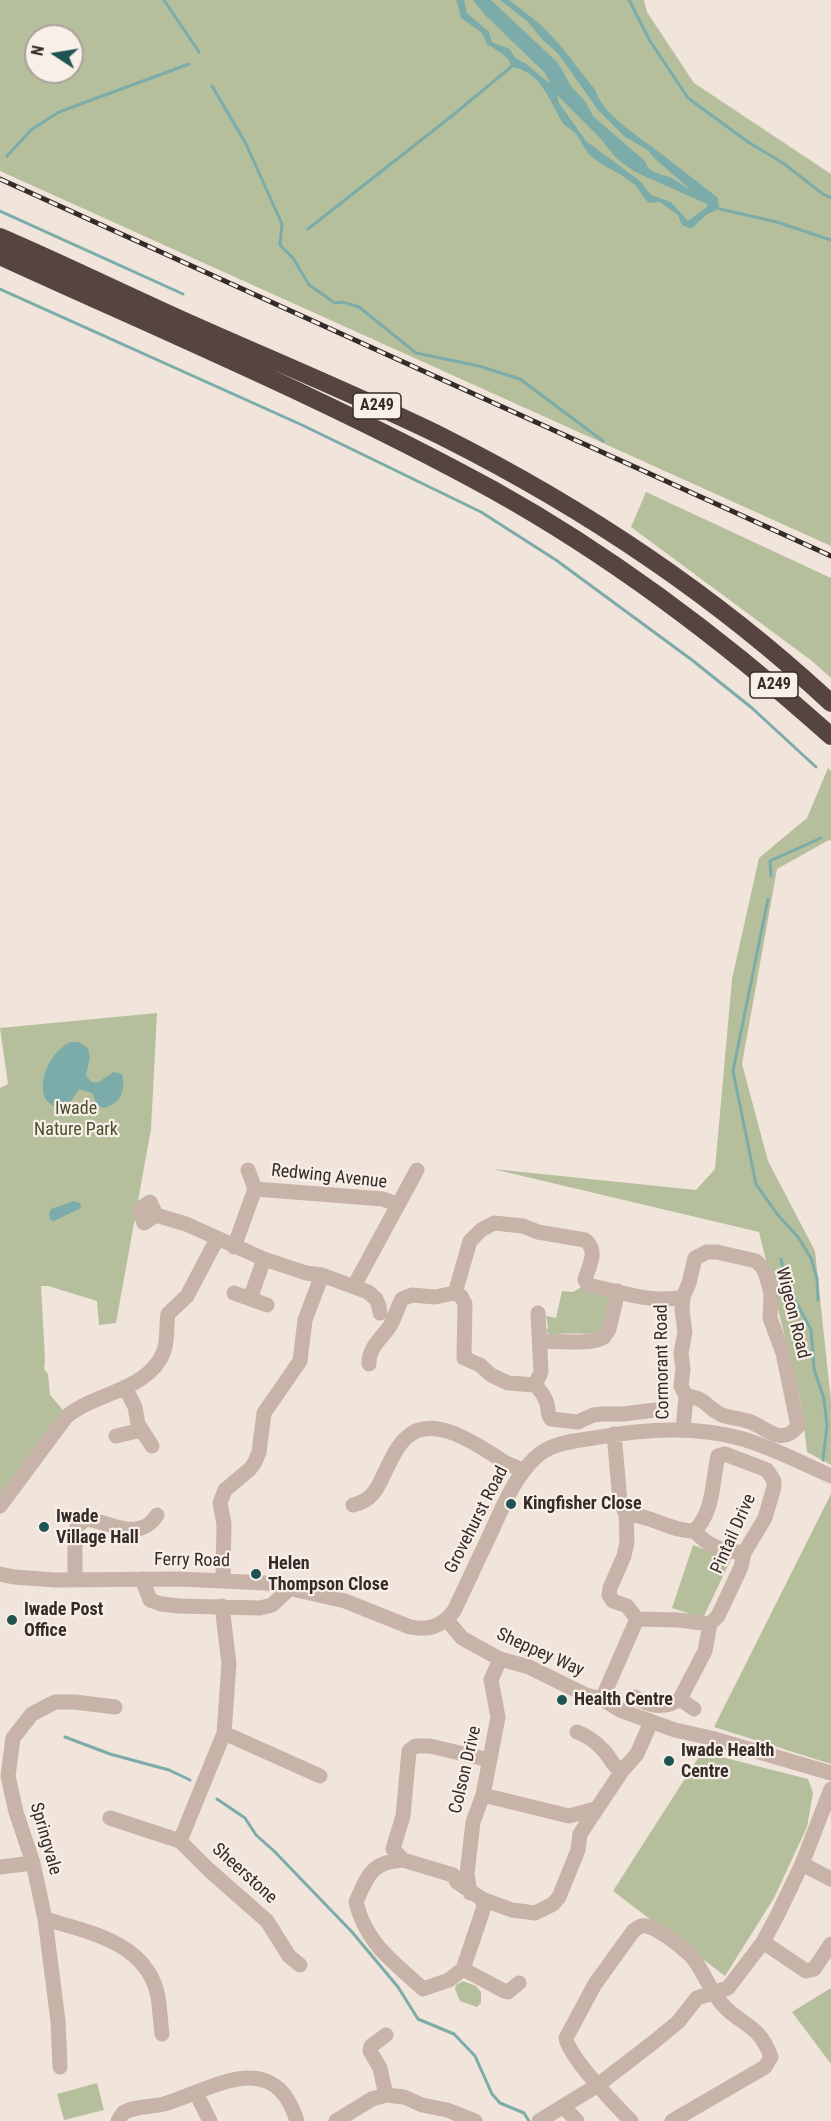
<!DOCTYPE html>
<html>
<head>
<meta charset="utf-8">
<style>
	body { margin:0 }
	#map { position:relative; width:831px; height:2121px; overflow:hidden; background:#f0e4db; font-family:"Roboto Condensed",sans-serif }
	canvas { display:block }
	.north { position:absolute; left:24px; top:24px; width:60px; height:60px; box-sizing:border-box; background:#f8efe8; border:2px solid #aaa19b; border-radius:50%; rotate:282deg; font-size:16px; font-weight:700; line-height:24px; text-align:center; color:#352b28 }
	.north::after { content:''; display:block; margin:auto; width:21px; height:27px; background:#205452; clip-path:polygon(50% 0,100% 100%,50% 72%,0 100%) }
</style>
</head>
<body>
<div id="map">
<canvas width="831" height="2121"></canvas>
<div class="north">N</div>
</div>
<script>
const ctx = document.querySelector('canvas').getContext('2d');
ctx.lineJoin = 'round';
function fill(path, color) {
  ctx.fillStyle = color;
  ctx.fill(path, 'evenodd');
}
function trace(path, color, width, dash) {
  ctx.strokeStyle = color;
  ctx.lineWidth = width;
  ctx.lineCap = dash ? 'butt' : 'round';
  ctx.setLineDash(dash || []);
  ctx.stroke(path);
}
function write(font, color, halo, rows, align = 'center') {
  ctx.font = font + ' "Roboto Condensed",sans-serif';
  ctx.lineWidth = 4.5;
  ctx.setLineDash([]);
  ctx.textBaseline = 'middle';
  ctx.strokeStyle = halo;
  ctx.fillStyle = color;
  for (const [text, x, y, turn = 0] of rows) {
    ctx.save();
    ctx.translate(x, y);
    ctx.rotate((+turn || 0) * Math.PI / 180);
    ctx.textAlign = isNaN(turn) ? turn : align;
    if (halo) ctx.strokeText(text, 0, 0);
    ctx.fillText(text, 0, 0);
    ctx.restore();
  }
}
const green = new Path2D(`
	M 0,0 L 644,0 L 647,12 L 694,83 L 831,174 L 831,546 L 0,171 ZM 36,36 L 72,36 L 72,72 L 36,72 Z
	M 646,492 L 831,578 L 831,678 L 812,661 L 631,527 Z
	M 828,768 L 831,771 L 831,841 L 829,840 L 777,869 L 742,1064 L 768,1161 L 815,1251 L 831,1401 L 831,1465 L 807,1452 L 801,1402 L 759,1232 L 493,1169 L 696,1190 L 715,1169 L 732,979 L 759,858 L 807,818 Z
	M 157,1013 L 151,1129 L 116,1323 L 99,1325 L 97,1301 L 48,1286 L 41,1286 L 45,1359 L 44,1369 L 48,1374 L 50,1395 L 63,1410 L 0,1494 L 0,1088 L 8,1084 L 0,1028 Z
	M 585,1285 L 610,1298 L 600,1333 C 583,1335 566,1332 550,1335 L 546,1332 L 548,1327 L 546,1316 L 556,1318 L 562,1291 L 573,1292 Z
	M 831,1494 L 831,1764 L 714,1727 Z
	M 693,1545 L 731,1559 L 703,1618 L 672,1608 Z
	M 702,1752 L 808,1779 L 813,1793 L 807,1827 L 774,1898 L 725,1976 L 613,1891 Z
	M 463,1981 L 476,1986 L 481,1992 L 481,2003 L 477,2007 L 460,2001 L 455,1989 L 456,1985 Z
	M 831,1988 L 831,2064 L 792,2012 Z
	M 97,2083 L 104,2110 L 64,2120 L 57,2094 Z`);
const water = new Path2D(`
	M 456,0 L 464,0 L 467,13 L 489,32 L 492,42 L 510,49 L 515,58 L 525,63 L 550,84 L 545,73 L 485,15 L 473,0 L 491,0 L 558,63 L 571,86 L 585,101 L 593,116 L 645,161 C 649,174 659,173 669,177 C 677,180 684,186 691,190 L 654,158 L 648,150 L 625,137 L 598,110 L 559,55 L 541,38 L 528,22 L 500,0 L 509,0 L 540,24 L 560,45 L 596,91 C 602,115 643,139 663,155 C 681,169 700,184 718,198 L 719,209 L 707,214 L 691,229 L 682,225 L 678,215 L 660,202 L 649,203 C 642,197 639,187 631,182 C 619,172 604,167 592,157 C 584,150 582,141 576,134 C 572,129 565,127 562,122 C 549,99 540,71 511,67 L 509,60 L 504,55 L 487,44 L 482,33 L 460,17 L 460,12 ZM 557,95 L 599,137 L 617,159 L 635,172 L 707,204 L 707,207 L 688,221 L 671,202 L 651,195 L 640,181 L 586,141 L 559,103 Z
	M 71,1042 L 78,1042 L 88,1048 L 90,1057 L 86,1075 C 95,1091 102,1078 114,1072 L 122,1074 C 126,1091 121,1104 103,1108 L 97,1105 L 92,1093 L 79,1089 L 69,1104 L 60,1109 C 55,1106 48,1104 45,1098 C 37,1080 52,1049 71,1042 Z
	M 74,1201 L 80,1203 L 81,1208 L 54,1221 L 50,1220 L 49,1214 L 51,1209 Z`);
const stream = new Path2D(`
	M 164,0 L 199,52
	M 629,0 L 650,41 L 688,98 L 748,142 L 783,163 L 823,194 L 831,198
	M 212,86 L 246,144 L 282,224 L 280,245 L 293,258 L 309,285 L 335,303 L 342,302 L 359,307 L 416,353 L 479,366 L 520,379 L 603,441
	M 7,156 L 31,130 L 59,112 L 189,64
	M 720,209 L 777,222 L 831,240
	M 0,211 L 183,294
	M 308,229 L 453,115 L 511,67
	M 0,289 L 302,425 L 481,512 L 556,560 L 692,660 L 752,708 L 816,767
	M 771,876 L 770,861 L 821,838
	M 768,899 L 733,1071 L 756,1184 L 777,1214 L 798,1237 L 811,1258 L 817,1279 L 818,1300
	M 781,1259 L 786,1283 L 811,1330 L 814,1369 L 824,1399 L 827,1425 L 823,1460
	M 65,1737 L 110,1754 L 169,1770 L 190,1780
	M 217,1799 L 245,1818 L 256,1835 L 274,1851 L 352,1932 L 398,1987 L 418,2019 L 454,2034 L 475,2056 L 492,2094 L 500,2103 L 524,2113 L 529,2121`);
const minor = new Path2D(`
	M 248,1170 L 255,1189
	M 150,1202 L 156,1215 L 144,1223 L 139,1209 Z
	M 156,1215 L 186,1224 L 264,1259 L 306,1273 L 322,1275 L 368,1292 L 376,1299 L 379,1306 L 380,1313
	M 234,1247 L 255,1189 L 383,1199 L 398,1205
	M 354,1286 L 417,1170
	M 234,1293 L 267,1305
	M 683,1297 L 689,1283 L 695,1258 L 707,1252 L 717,1252 L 756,1261 L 762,1267 L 766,1275 L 771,1293 L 770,1318 L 783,1353 L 798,1426 C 781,1448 765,1426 748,1421 C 738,1418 728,1418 720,1414 C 705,1406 706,1398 686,1396
	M 250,1299 L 264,1259
	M 538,1313 L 541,1372 L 535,1385 C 541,1391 545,1396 547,1404 C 549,1410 547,1414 551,1419 L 578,1422 L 593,1415 L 602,1414 L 623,1414 L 655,1410
	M 540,1342 C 560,1340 587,1346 604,1337 L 609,1329 L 618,1291
	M 369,1364 C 368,1348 382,1338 390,1326 C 395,1318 397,1308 402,1299 L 412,1295 L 435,1297 L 455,1293
	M 535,1385 L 508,1383 L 491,1375 L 480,1365 L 464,1358 L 465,1304 L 461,1296 L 455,1293 L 470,1241 L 481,1230 L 494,1223 L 523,1226 L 538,1232 L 585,1240 C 599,1251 589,1265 585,1280 L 588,1285 C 619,1291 651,1304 683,1297 L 682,1310 L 685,1332 L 681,1353 L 683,1369 L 681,1386 L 686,1396 L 683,1430
	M 125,1387 L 135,1407 L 138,1424 L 152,1446
	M 614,1434 L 620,1501 L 626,1514 L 627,1542 L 624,1556 L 610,1588 L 609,1595 L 613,1601 L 627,1606 L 637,1619 L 678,1620 L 710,1624
	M 116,1436 L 141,1430
	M 353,1505 C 371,1501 377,1490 384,1474 C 390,1462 396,1447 406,1438 C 433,1411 482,1448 506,1463 C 512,1466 518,1468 523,1470
	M 0,1506 L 66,1417 C 95,1392 149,1391 164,1351 C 168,1339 166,1326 168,1314 L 187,1296 L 217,1239
	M 626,1514 C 651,1515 670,1531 694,1531 C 711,1548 720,1550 744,1553
	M 0,1574 L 14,1577 L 55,1580 L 179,1579 L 266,1583 L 345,1601 L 410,1627 C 429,1631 442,1626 454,1611 C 467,1583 480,1556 493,1528 C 504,1504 515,1477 535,1458 C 550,1443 573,1441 594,1438 C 642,1429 695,1425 743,1439 C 773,1448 802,1463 831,1476
	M 75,1579 L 75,1535 L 77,1526 L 86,1519 C 111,1522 139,1543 157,1515
	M 142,1579 L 150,1600 L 161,1604 L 179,1606 L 260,1608 L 272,1605 L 289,1589
	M 223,1580 L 224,1524 L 220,1503 L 225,1490 L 250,1469 L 255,1462 L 259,1452 L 264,1413 L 300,1361 L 305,1320 L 322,1275
	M 447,1620 L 462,1638 L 500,1659 L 529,1667 L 586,1695 L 602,1699 L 622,1711 L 675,1730 L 711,1738 L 831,1773
	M 635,1697 C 649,1707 666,1709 680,1699 L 694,1709
	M 602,1699 L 637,1619
	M 680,1699 L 705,1651 L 710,1624 L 718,1616 L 741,1567 L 744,1553 L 765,1518 L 774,1487 L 774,1481 L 767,1470 L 725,1454 L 718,1456 C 712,1481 714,1513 694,1531
	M 577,1732 C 589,1736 597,1743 605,1752 C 611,1759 613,1767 622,1771
	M 224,1733 L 320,1776
	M 483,1795 L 569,1816 L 595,1809
	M 110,1818 L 180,1841 L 209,1870 L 267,1921 L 289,1956 L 300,1965
	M 180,1841 L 224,1733 L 229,1664 L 222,1606
	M 403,1860 L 453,1875 L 457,1882 L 482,1899 L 484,1907 L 463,1969 L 449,1980 L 423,1989 C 393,1961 366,1944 356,1902 C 368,1875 371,1862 403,1860 Z
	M 403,1860 L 393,1849 L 403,1816 L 409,1751 L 415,1746 L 430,1746 L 489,1760
	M 802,1864 L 831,1879
	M 0,1867 L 33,1863
	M 470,1893 L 467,1874 L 473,1822 L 483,1795 L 498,1717 L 491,1680 L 500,1659
	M 482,1899 L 512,1910 L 535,1913 L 553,1904 L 559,1897 L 578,1850 L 580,1834 L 622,1771 L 637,1754 L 651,1722
	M 45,1919 C 88,1932 144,1942 157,1992 C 160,2005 160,2020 162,2034
	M 763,1942 L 806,1971 L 814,1969 L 831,1944
	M 463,1969 L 504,1991 L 508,1992 L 519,1983
	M 60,2067 L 58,2021 L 45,1919 L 33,1863 L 16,1812 L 8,1776 L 13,1738 L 32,1714 L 55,1702 L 75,1702 L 115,1707
	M 196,2093 L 210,2121
	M 386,2095 L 380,2068 L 370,2051 L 371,2046 L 386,2035
	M 563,2106 L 577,2121
	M 118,2121 C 119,2119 122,2115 123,2113 C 133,2106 152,2107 164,2104 C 193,2096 233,2071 263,2080 C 282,2085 291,2103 297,2121
	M 336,2121 L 372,2099 L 386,2095 L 404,2097 L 422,2105 L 447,2110 L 475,2121
	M 539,2121 L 598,2085 L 655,2041 L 678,2022 L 697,1998 L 728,1988 L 763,1942 L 778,1914 L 802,1864 L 831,1789
	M 631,2121 C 617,2107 568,2056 566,2038 L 595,1984 L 634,1930 C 637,1929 639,1926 642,1926 C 653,1923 684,1949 692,1957 C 704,1971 709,1990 722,2004 C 741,2026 759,2023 771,2057 L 765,2067 L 672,2121`);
const highway = new Path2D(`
	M 0,237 C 65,265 128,296 193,325 C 276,362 361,397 443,437 C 582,507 717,597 831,703
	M 0,256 C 166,332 335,403 495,491 C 617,559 727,643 831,736`);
const rail = new Path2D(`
	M 0,179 L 831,556`);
const markers = [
	[511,1504,6,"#205452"],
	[44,1527,6,"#205452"],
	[256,1574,6,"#205452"],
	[12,1620,6,"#205452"],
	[562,1700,6,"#205452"],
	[669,1761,6,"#205452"]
];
const shields = [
	[377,406,48],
	[774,685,48]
];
const shieldNames = [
	["A249",377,406],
	["A249",774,685]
];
const parkNames = [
	["Iwade",76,1109],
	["Nature Park",76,1130]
];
const streetNames = [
	["Redwing Avenue",329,1177,6],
	["Wigeon Road",792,1313,76],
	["Cormorant Road",663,1362,-91],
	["Grovehurst Road",477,1520,-63],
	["Pintail Drive",734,1534,-66],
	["Ferry Road",192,1561,1],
	["Sheppey Way",540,1653,24],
	["Colson Drive",466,1770,-77],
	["Springvale",45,1839,74],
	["Sheerstone",244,1874,42]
];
const poiNames = [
	["Kingfisher Close",523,1504],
	["Iwade",56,1517],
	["Village Hall",56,1538],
	["Helen",268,1564],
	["Thompson Close",268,1585],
	["Iwade Post",24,1610],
	["Office",24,1631],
	["Health Centre",574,1700],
	["Iwade Health",681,1751],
	["Centre",681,1772]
];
fill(green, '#b6bf9c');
fill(water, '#7caca9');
trace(stream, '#7caca9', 3);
trace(minor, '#c8b3a8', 15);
trace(highway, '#55443f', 18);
trace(rail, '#352b28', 5);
trace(rail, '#f8efe8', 3, [9]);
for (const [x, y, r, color] of markers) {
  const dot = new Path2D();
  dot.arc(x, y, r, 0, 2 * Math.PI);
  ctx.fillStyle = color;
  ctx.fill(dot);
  trace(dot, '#f8efe8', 2);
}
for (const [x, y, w] of shields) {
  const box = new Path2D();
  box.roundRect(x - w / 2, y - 13, w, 26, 4.5);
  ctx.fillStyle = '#f8efe8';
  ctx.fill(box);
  trace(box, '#352b28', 1.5);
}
write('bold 16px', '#352b28', null, shieldNames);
write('18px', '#48522d', '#f8efe8', parkNames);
write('18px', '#352b28', '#f8efe8', streetNames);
write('bold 18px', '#352b28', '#f8efe8', poiNames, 'left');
</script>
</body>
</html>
